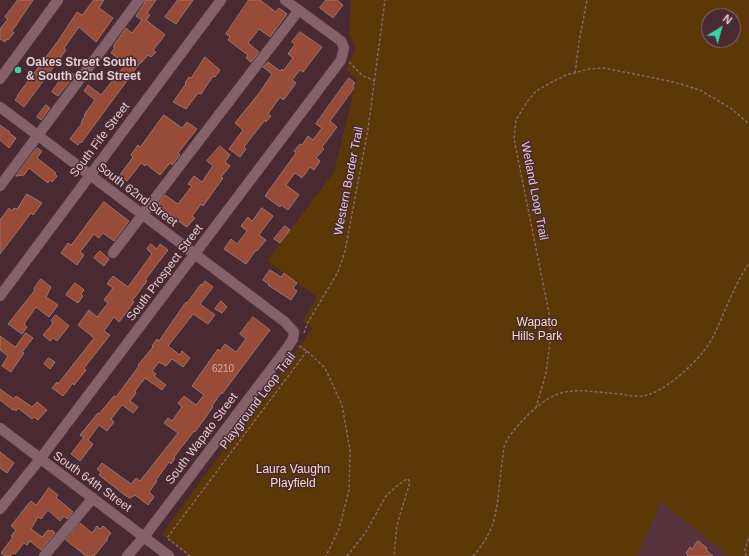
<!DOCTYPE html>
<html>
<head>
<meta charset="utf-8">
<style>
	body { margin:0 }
	#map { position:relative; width:749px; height:556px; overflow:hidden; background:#492a32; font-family:Arial,sans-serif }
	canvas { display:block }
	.north { position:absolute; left:701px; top:8px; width:40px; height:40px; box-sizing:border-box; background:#492a32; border:1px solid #866b72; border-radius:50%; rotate:37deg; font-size:11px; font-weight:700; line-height:16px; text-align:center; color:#e2cdd2 }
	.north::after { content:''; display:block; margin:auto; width:14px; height:18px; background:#37d4a6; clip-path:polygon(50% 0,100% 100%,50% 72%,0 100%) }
</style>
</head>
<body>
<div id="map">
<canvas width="749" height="556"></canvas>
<div class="north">N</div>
</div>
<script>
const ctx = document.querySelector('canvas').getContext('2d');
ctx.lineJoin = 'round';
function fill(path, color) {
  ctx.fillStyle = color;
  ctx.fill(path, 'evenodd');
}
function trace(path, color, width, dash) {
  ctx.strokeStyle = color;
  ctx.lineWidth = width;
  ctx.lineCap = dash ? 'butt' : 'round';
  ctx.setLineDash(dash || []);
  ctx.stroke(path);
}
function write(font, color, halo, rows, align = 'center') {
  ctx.font = font + ' Arial,sans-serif';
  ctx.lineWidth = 3;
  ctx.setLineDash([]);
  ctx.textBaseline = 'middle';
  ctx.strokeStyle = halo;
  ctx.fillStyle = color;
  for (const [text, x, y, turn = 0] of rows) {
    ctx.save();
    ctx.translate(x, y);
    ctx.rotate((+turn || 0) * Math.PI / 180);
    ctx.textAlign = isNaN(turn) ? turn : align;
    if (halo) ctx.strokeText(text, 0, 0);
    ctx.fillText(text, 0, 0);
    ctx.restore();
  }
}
const built = new Path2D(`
	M 661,502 L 729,556 L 637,556 Z`);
const green = new Path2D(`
	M 351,0 L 749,0 L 749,556 L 729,556 L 661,502 L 637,556 L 188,556 L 162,534 L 312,329 L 303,321 L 317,297 L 267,261 L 334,172 L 357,79 L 346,70 L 355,49 L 349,32 ZM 709,16 L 733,16 L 733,40 L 709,40 Z`);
const building = new Path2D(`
	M 18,0 L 33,0 L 12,31 L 14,33 L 8,40 L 7,39 L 5,42 L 0,39 L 0,29 L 8,19 L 5,17 Z
	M 94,0 L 104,0 L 99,8 L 113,18 L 96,42 L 79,27 L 64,48 L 66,50 L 24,107 L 15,100 L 18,96 L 17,96 L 58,41 L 77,12 L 82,15 Z
	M 145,0 L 156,0 L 147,13 L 150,15 L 146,20 L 165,35 L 153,50 L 156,52 L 151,57 L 148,55 L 141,63 L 140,63 L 81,143 L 80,142 L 78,145 L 70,139 L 82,123 L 81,122 L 85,116 L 84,115 L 95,100 L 84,91 L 88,85 L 101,95 L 126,64 L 111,53 L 114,49 L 114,45 L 126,28 L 132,33 L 142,20 L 136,16 L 144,4 Z
	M 178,0 L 193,0 L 176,24 L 165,17 Z
	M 249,0 L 260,0 L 276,12 L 279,8 L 287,14 L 270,37 L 259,29 L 248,43 L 259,52 L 251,62 L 246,58 L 248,55 L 228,40 L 230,37 L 226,34 Z
	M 326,0 L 337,0 L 343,5 L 333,18 L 320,8 Z
	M 300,32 L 322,47 L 303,72 L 300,70 L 292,80 L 296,83 L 285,98 L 283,100 L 280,97 L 268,114 L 271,116 L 266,122 L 265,120 L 250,139 L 244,147 L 246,149 L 240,157 L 229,149 L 243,130 L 235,123 L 260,92 L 272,74 L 263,67 L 268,62 L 280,71 L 282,69 L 283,71 L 293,58 L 288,54 L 295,44 L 292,42 Z
	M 205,57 L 220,70 L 215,77 L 213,76 L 201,94 L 198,93 L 186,109 L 173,102 L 186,84 L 185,83 L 189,77 L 191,78 Z
	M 67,70 L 75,75 L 58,96 L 52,92 Z
	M 349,78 L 355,83 L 353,86 L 354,88 L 330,121 L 337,127 L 322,147 L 324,149 L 316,158 L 320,161 L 314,170 L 310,167 L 302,178 L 295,173 L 286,185 L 299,195 L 288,210 L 281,205 L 280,207 L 265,196 L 296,153 L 294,151 L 300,144 L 302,145 L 308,136 L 313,140 L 322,128 L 316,124 Z
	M 46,105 L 50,108 L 41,120 L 37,117 Z
	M 164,115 L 182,128 L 187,122 L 197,129 L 178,153 L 180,155 L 172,165 L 170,163 L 160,175 L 146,164 L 145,166 L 141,163 L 127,181 L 120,175 L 133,157 L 131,155 L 138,145 L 140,147 Z
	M 0,125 L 10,132 L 9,133 L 16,138 L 9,148 L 0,140 Z
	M 220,146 L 230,155 L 225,162 L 230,166 L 221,177 L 223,178 L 203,206 L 201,204 L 192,216 L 195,218 L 187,227 L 157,206 L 165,195 L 178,204 L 192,186 L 188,184 L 194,176 L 202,182 L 213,166 L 207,161 Z
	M 37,148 L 42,151 L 37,158 L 56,173 L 54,174 L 57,176 L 52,182 L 50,180 L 48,183 L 29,168 L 24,175 L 16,176 Z
	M 27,194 L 42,203 L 33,215 L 31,213 L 0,254 L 0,220 L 9,208 L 12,211 L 14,208 L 17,209 Z
	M 104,202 L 129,221 L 114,241 L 103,233 L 99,238 L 94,234 L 80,252 L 84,255 L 77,265 L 61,253 L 68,243 L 71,245 Z
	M 262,208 L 273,216 L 259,235 L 266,240 L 257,251 L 256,250 L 246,264 L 224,249 L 231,239 L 237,244 L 247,231 L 241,226 L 248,217 L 252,221 Z
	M 285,226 L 290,230 L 280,243 L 274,239 Z
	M 151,244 L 157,249 L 160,244 L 168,250 L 145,280 L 147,281 L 132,301 L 134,302 L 119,322 L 114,317 L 104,331 L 110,335 L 84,368 L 86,370 L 74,385 L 73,383 L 63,396 L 52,388 L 57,382 L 58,384 L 94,338 L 78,325 L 89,310 L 97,317 L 108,303 L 104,300 L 113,288 L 107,284 L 113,276 L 128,287 L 152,254 L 147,249 Z
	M 100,251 L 109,259 L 104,266 L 94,258 Z
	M 270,270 L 281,277 L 284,273 L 297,283 L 293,288 L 297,291 L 291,300 L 268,285 L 269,284 L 263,280 Z
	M 41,279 L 51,287 L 46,297 L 58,305 L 49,317 L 36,307 L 24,324 L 27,327 L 22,334 L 8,324 L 35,290 L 34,289 Z
	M 205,281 L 213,287 L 200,304 L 215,315 L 208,324 L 193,314 L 168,346 L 180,355 L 182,351 L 190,358 L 183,367 L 172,359 L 166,366 L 159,362 L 152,371 L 156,374 L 154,376 L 166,385 L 162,390 L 145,378 L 135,391 L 136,393 L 130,401 L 138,407 L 133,413 L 122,405 L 111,419 L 114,422 L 107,431 L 99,425 L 88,440 L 93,444 L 80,461 L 71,454 L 84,437 L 80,435 L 98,413 L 99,414 L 114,396 L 116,397 L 139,366 L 138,365 L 153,347 L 152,346 L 157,339 L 159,341 L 186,302 L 187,303 L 201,284 L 202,285 Z
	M 75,283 L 84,290 L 81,294 L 83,296 L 78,303 L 66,295 Z
	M 221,301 L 227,307 L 222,313 L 215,309 Z
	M 56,315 L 69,326 L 57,341 L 53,338 L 50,341 L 43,335 L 53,323 L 51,321 Z
	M 253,317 L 270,330 L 222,394 L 221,393 L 212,406 L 213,407 L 195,432 L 194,431 L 174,457 L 175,458 L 171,464 L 169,462 L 156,480 L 157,481 L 149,492 L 154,497 L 148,505 L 135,495 L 130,498 L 126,496 L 99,475 L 101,472 L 97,469 L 102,463 L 131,484 L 136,478 L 140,481 L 178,433 L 164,423 L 168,418 L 172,421 L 182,407 L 178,403 L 184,396 L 196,405 L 204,395 L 192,386 L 218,349 L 220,351 L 225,344 L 236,352 L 246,339 L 240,334 Z
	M 26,333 L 33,338 L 22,352 L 24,353 L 11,372 L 2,366 L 8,356 L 0,350 L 0,336 L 15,347 Z
	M 49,358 L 55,362 L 50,369 L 44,364 Z
	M 0,389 L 14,399 L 16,396 L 32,407 L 37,402 L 47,410 L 38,420 L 34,417 L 32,419 L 18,408 L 16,411 L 14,409 L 13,410 L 0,400 Z
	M 0,452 L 14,463 L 7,473 L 0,468 Z
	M 49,488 L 58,495 L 56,498 L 59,500 L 73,512 L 67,519 L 64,516 L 60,521 L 48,510 L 41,519 L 38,517 L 31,529 L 42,537 L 48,530 L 50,531 L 52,530 L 55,533 L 41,550 L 30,541 L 27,545 L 24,543 L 15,554 L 13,553 L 10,556 L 5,556 L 1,553 L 13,537 L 11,536 L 16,530 L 11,526 L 29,503 L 31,501 L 36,505 Z
	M 80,523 L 92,533 L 97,526 L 100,529 L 103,526 L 111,533 L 107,538 L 108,539 L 94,556 L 86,556 L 66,540 Z
	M 698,541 L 707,548 L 706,550 L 713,556 L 687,556 L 688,555 L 686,553 L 690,547 L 692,549 Z`);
const path = new Path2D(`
	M 349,62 L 363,76 L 375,81
	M 575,73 L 579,42 L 587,0
	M 304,333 L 307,324 L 338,272 L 345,251 L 368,129 L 385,0
	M 299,346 L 307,351 L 325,368 L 342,405 L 350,450 L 349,490 L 339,529 L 326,556
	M 536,408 L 546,373 L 551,334 L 549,313 L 514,139 L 516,120 L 527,102 L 536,91 L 554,81 L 566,75 L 589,69 L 604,68 L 674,82 L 700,90 L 732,109 L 749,124
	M 190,556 L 167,538 L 307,351
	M 347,556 L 366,532 L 386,496 L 398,485 L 407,479 L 408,479 L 410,482 L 397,525 L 394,556
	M 473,556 C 485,543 493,528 496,511 C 499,495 500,478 502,462 C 503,458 503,452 504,447 C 507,438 516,427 523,420 C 559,383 572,390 619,394 C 627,395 636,397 643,396 C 663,393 691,367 703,352 C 712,341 717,329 722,317 C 730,298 738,280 749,263
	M 746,556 L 745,550 L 749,536`);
const minor = new Path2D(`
	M 0,79 L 58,0
	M 0,107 L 285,322 L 294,332 L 293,339 L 287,348 L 144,537 L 127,556
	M 0,186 L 139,0
	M 113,253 L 299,10
	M 0,296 L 221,0
	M 0,428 L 169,556
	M 0,509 L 40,459 L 341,60 L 344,48 L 341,41 L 285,0
	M 44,556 L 93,498`);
const markers = [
	[18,70,4,"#37d4a6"]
];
const numberNames = [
	["6210",223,369]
];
const poiNames = [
	["Oakes Street South",26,63],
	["& South 62nd Street",26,77]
];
const streetNames = [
	["South Fife Street",100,140,-53],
	["Western Border Trail",349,181,-79],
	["Wetland Loop Trail",534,191,79],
	["South 62nd Street",137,195,37],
	["South Prospect Street",165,273,-53],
	["Playground Loop Trail",258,401,-53],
	["South Wapato Street",202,439,-53],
	["South 64th Street",92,482,36]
];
const parkNames = [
	["Wapato",537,323],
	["Hills Park",537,337],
	["Laura Vaughn",293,470],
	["Playfield",293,484]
];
fill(built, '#57313b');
fill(green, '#5b3805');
fill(building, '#984c37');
trace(building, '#99766c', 1);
trace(minor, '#60464e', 11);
trace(path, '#83676e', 1.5, [3, 2]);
trace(minor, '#85626a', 10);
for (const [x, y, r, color] of markers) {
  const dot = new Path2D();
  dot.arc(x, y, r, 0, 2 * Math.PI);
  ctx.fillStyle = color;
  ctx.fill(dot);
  trace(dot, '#492a32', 1.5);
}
write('10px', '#d0adab', null, numberNames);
write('bold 12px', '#e2cdd2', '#492a32', poiNames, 'left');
write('12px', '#e2cdd2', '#492a32', streetNames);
write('12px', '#fcdebd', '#492a32', parkNames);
</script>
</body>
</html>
